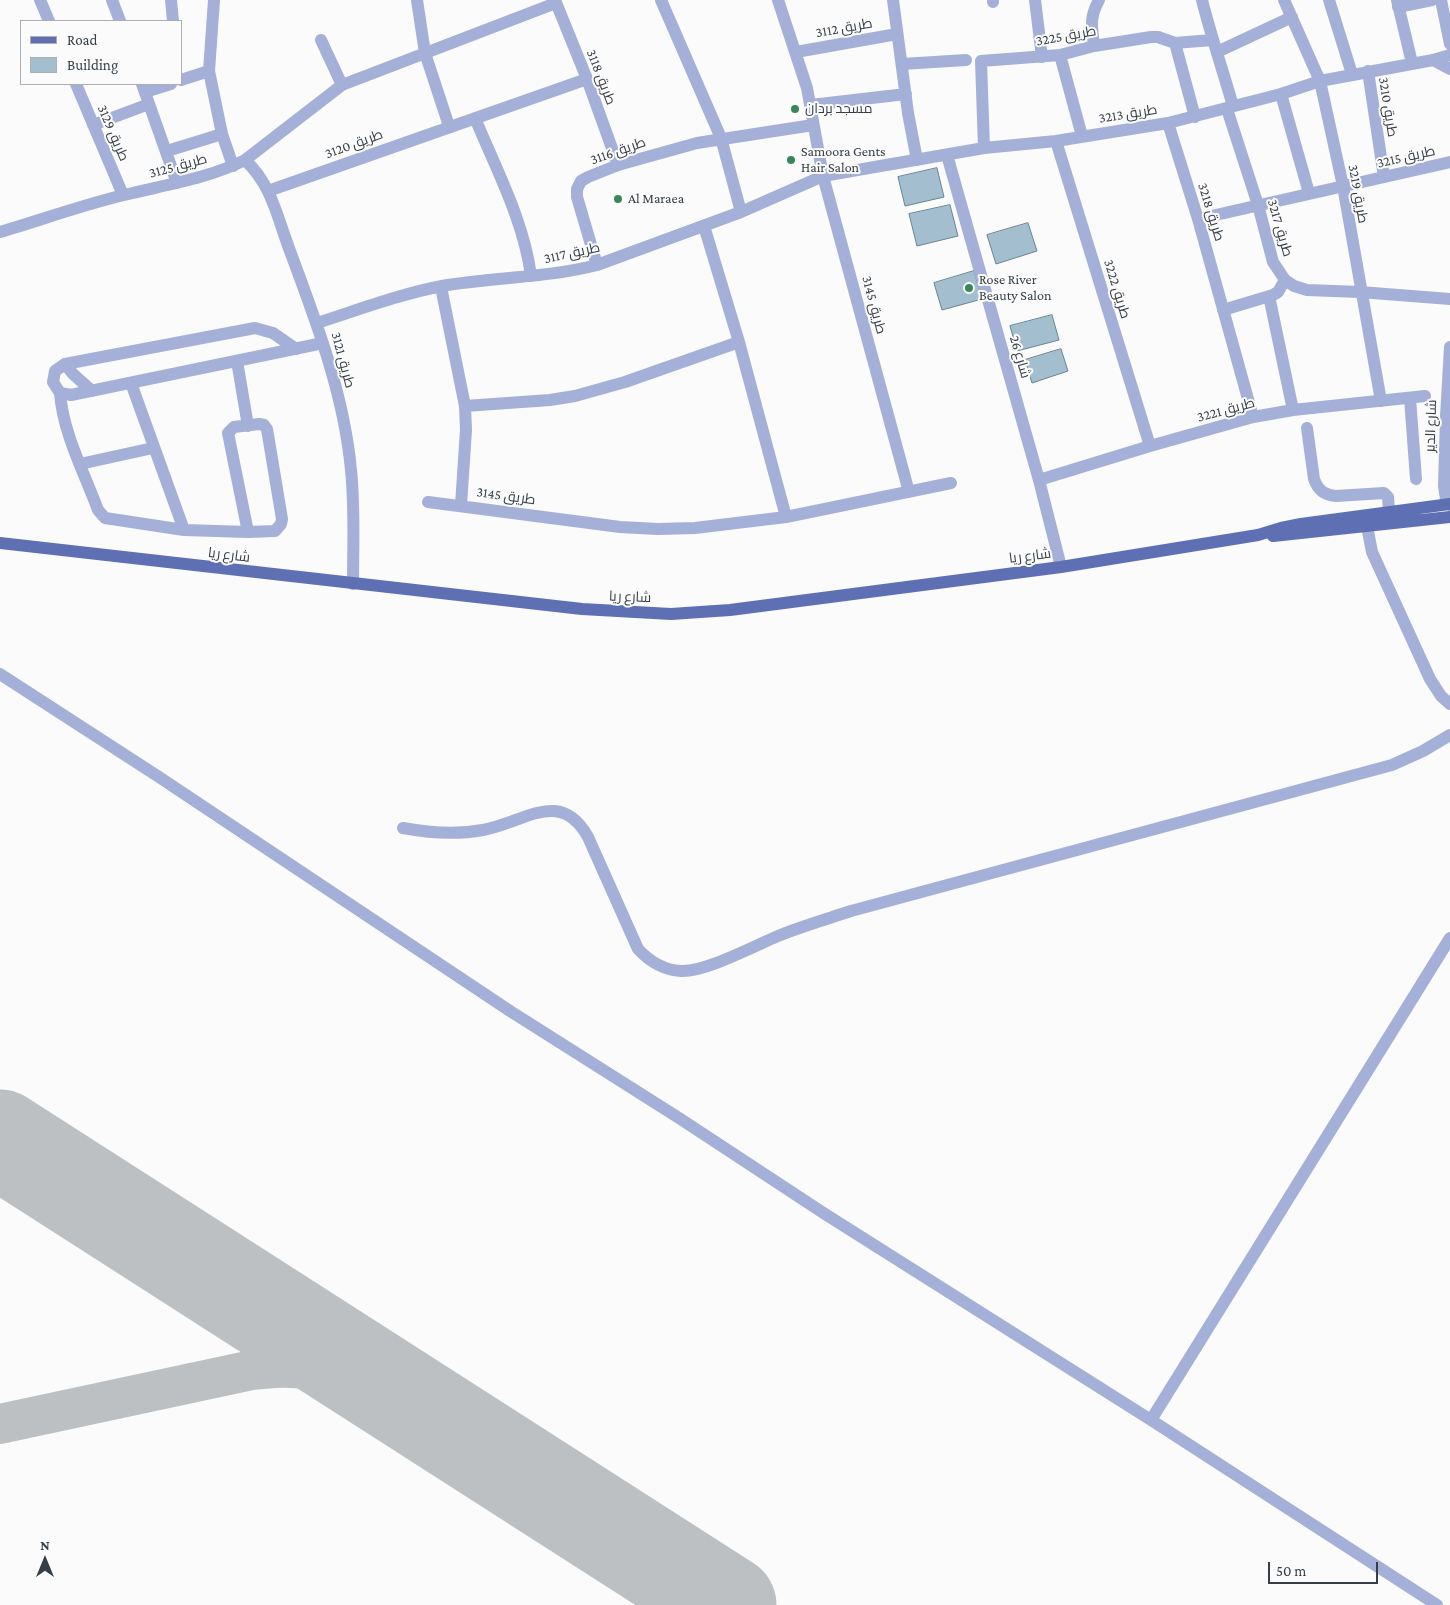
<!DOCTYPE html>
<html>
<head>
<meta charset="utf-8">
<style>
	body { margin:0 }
	#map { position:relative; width:1450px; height:1605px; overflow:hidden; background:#fafbfa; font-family:"Crimson Pro",serif }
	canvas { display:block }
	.legend { position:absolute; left:20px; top:20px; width:162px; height:65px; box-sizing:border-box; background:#fafbfa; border:1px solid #acafb2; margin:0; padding:6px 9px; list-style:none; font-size:15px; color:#363e47 }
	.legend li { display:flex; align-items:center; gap:10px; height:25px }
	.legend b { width:25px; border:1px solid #acafb2 }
	.north { position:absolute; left:20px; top:1535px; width:50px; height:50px; -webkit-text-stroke:4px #fafbfa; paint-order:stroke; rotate:0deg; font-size:14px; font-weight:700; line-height:20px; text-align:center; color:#363e47 }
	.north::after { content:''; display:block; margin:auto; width:18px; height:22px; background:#363e47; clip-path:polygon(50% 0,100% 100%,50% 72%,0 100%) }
	.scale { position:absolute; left:1268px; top:1562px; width:110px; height:22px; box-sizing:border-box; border:2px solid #363e47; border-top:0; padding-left:6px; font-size:15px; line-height:18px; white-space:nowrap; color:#363e47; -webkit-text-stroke:4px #fafbfa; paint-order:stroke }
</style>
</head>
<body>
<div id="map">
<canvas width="1450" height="1605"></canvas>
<ul class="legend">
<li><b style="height:6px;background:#5e6fb4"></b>Road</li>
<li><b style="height:14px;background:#a3bfcf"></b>Building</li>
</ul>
<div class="north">N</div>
<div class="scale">50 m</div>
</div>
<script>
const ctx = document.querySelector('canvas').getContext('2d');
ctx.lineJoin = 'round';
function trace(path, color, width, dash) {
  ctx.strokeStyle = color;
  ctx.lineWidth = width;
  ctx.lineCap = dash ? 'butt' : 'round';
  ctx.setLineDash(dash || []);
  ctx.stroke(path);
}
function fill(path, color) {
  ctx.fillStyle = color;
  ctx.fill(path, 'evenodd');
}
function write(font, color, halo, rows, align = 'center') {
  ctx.font = font + ' "Crimson Pro",Cairo,serif';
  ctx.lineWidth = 4;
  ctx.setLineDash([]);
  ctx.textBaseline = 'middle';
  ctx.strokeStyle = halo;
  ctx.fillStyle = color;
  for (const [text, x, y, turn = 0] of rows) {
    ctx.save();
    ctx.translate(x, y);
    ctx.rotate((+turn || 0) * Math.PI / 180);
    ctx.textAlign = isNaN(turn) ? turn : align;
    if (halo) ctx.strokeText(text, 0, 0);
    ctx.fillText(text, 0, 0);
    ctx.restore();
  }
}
const taxiway = new Path2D(`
	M 0,1424 L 252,1370 C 265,1369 278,1367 291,1368 C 327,1369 361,1381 395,1392`);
const runway = new Path2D(`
	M 0,1139 L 727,1605`);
const building = new Path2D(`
	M 937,168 L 944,197 L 905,206 L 898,177 Z
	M 950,205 L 958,236 L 917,246 L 909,214 Z
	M 1028,223 L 1037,251 L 996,264 L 987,235 Z
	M 974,271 L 982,299 L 942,310 L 934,283 Z
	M 1052,315 L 1059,340 L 1017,351 L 1010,326 Z
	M 1061,349 L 1068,371 L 1032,383 L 1025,360 Z`);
const minor = new Path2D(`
	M 40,0 L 49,21
	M 112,0 L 120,21
	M 171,0 L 173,21
	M 214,0 L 209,71 L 222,134 L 233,166
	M 417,0 L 425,53 L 449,126
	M 555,0 L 587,79 L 618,165
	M 661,0 L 721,138 L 741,212
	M 778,0 L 807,88 L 823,176 L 909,492
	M 893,0 L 908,113 L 917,160
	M 993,0 L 993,2
	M 1035,0 L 1042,57
	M 1202,0 C 1211,36 1223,71 1233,106
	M 1284,0 L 1320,81 L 1343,186 L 1381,401
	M 1329,0 L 1352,74
	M 1397,0 L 1412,63
	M 1441,0 L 1450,44
	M 1398,7 L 1432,0
	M 321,40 L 342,85
	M 1175,43 L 1195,117
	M 1094,46 C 1092,25 1089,19 1099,0
	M 796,52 L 897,34
	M 1217,52 L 1292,17
	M 1060,55 L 1082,136
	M 1433,60 L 1450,69
	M 902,64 L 966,60
	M 1368,71 L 1384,177
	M 181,80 L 209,71
	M 76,84 L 123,195
	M 142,84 L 177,183
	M 145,92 L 171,84
	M 1281,94 L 1309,193
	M 811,105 L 906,94
	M 1227,109 L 1258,205 L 1273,262 L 1285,280 L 1294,286 L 1307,290 L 1360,292 L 1450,299
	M 475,118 C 496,169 524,221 531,276
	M 1168,123 L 1198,219 L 1253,417
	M 93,125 L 149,104
	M 1056,141 L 1150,446
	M 984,148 L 981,61 L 1060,55 L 1094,46 L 1151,37 L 1158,37 L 1175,43 L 1212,40
	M 167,151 L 222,134
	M 947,155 L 1039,480 L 1061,567
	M 245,160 C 272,185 277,217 290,251 C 316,321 344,394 351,470 C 355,508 353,546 353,584
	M 268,191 L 587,79
	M 1198,219 L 1450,162
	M 704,226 L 739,342 L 786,517
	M 0,232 C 41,220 82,205 124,195 C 164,185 207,179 245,160 L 342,85 L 556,3
	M 597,265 L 577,197 L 577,189 L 581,181 L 588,177 L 618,165 L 697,143 L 813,125
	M 441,287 L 465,406 L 466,430 L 461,505
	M 1269,296 L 1293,410
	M 1223,310 L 1273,295 L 1278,292 L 1285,280
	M 317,323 C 358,310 400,294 442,286 C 494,277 547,278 597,265 L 741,212 L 823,176 L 984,148 L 1056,141 L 1168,123 L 1281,94 L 1320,81 L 1433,60 L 1450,55
	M 1450,347 L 1446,416 L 1444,486 L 1446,499 L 1450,505
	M 296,349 L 273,333 L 255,328 L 65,364 L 55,371 L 53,382 L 60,393 L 71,395 L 323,343
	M 237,361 L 248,426
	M 65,364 L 73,374 L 92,391
	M 131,383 L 184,530
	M 60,393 C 63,433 84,472 98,510 L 105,518 L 184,530 L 248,532
	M 1410,398 L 1416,479
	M 465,406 L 550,400 L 575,396 L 625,382 L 739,342
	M 259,424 L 264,425 L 267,429 L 282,519 L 281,524 L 275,531 L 248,532 L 228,433 L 234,427 Z
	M 1307,428 L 1314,479 C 1318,490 1324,495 1336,496 L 1384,493 L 1388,497 L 1389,511
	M 80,464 L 153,448
	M 1039,480 L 1150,446 L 1253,417 L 1293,410 L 1425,396
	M 428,502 L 620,527 L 658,529 L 695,528 L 786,517 L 951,483
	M 1367,526 L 1372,552 L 1430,679 L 1441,696 L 1450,704
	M 0,674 L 159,777 L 510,1011 L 679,1118 L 825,1214 L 1151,1420 L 1437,1605
	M 403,828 C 430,833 456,835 483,830 C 524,823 560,787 588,837 L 638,949 C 650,962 663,970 681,971 C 706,972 754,946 778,936 C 802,926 827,919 851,911 L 1392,765 L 1423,751 L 1450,735
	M 1151,1420 L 1450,938`);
const major = new Path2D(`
	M 1273,536 L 1450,517
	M 0,543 L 582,609 L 671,614 L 730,610 L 1061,567 L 1258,535 L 1281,528 L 1301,524 L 1450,504`);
const markers = [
	[795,109,5,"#388757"],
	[791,160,5,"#388757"],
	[618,199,5,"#388757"],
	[969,288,5,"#388757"]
];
const streetNames = [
	["طريق 3112",844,28,-10],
	["طريق 3225",1066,36,-10],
	["طريق 3118",601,77,69],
	["طريق 3210",1388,107,81],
	["طريق 3213",1128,114,-9],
	["طريق 3129",113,133,67],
	["طريق 3120",354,144,-20],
	["طريق 3116",618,151,-19],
	["طريق 3215",1406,157,-13],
	["طريق 3125",178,166,-15],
	["طريق 3219",1358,194,80],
	["طريق 3218",1211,212,73],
	["طريق 3217",1280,228,74],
	["طريق 3117",572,253,-12],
	["طريق 3222",1117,289,73],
	["طريق 3145",874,305,75],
	["شارع 26",1020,357,74],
	["طريق 3121",343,360,75],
	["طريق 3221",1226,410,-15],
	["شارع الدير",1431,426,-88],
	["طريق 3145",506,496,8],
	["شارع ريا",229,555,7],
	["شارع ريا",1030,556,-7],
	["شارع ريا",630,597,2]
];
const poiNames = [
	["مسجد بردان",805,109],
	["Samoora Gents",801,152],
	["Hair Salon",801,168],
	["Al Maraea",628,199],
	["Rose River",979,280],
	["Beauty Salon",979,296]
];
trace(taxiway, '#bcc0c2', 40);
trace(runway, '#bcc0c2', 99);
fill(building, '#a3bfcf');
trace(building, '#698392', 1);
trace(minor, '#a4b0d7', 12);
trace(major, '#5e6fb4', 12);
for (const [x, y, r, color] of markers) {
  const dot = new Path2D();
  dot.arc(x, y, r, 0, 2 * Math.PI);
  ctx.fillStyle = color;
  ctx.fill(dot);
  trace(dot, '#fafbfa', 2);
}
write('14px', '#363e47', '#fafbfa', streetNames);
write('14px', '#363e47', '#fafbfa', poiNames, 'left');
</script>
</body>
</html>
